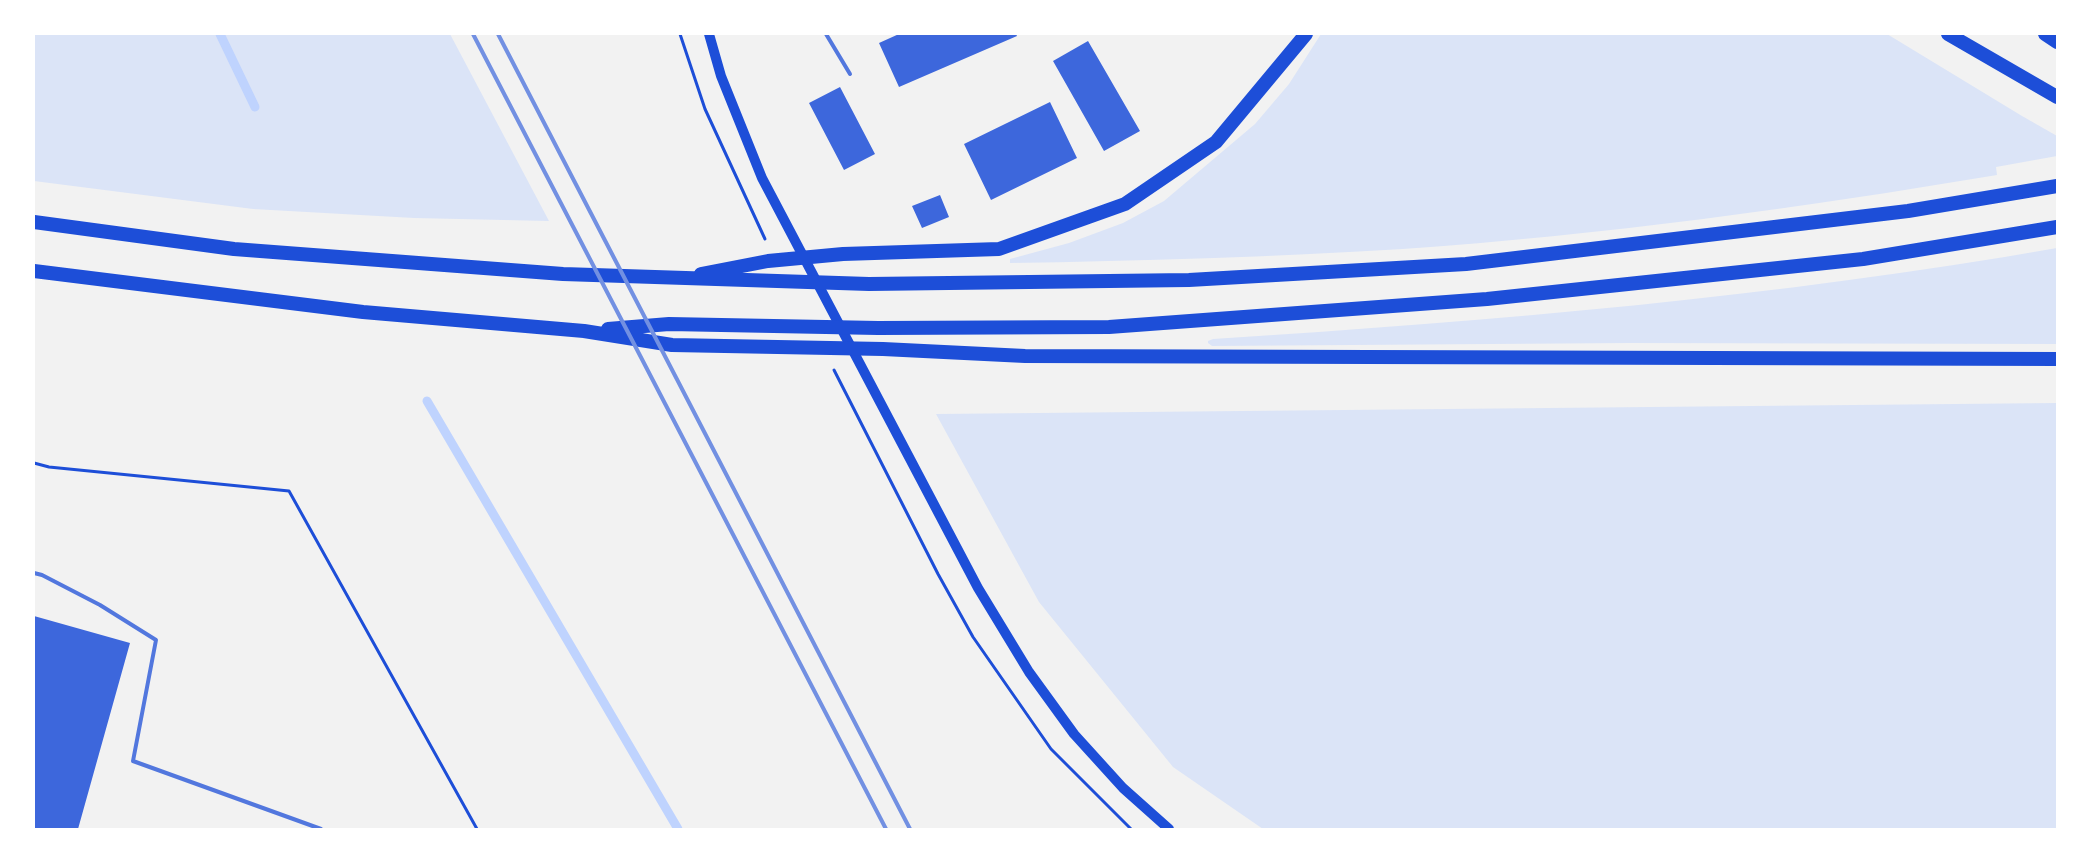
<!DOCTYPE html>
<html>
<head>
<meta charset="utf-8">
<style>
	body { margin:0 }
	#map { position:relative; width:2091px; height:863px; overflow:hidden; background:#f2f2f2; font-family:"Playfair Display",serif }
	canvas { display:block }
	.frame { position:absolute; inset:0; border:35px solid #fff; pointer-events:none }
</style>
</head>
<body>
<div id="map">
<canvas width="2091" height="863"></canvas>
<div class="frame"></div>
</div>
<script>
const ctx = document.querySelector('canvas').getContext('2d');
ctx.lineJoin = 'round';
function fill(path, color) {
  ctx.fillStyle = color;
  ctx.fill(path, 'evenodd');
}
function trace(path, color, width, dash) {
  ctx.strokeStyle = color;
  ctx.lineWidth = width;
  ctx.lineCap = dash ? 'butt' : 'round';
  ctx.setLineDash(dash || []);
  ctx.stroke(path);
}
const green = new Path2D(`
	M 34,34 L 450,34 L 549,221 L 414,218 L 253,209 L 34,181 Z
	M 1321,34 L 1887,34 L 2022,116 L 2057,136 L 2057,156 L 1996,167 L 1997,175 C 1800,208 1603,235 1403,249 C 1272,257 1141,261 1010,263 L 1010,259 L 1069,243 L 1123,223 L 1164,201 L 1255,124 L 1289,84 Z
	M 2057,248 L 2057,344 L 1630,343 L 1212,346 L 1208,343 L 1208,341 L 1213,339 C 1495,321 1778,297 2057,248 Z
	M 2057,403 L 2057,829 L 1263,829 L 1173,767 L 1039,602 L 936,414 Z`);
const stream = new Path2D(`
	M 220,34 L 255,107
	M 427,401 L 678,829`);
const building = new Path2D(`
	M 899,34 L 1016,34 L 1017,36 L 899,87 L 879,43 Z
	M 1088,41 L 1140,131 L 1104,151 L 1053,61 Z
	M 840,87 L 875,154 L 844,170 L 809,103 Z
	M 1050,102 L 1077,158 L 991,200 L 964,144 Z
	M 940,195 L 949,217 L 922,228 L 912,206 Z
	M 34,616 L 130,643 L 78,829 L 34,829 Z`);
const path = new Path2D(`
	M 680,34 L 705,109 L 765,239
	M 834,370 L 938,574 L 973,637 L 1051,749 L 1131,829
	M 34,463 L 49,467 L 289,491 L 477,829`);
const service = new Path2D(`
	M 826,34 L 850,74
	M 34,573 L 42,575 L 100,605 L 156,640 L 133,761 L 321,829`);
const secondary = new Path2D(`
	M 709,34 L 721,76 L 762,178 L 978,588 L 1029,672 L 1074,734 L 1123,788 L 1169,829`);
const trunk = new Path2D(`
	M 1948,34 L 2057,97
	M 2045,34 L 2057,42
	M 34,222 L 234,249 L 563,274 L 869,284 L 1189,280 L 1466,264 L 1908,211 L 2057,186
	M 34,271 L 363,312 L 584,331 L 672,345 L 883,349 L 1025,356 L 2057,359
	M 701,274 L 768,261 L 843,254 L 999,249 L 1125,204 L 1216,142 L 1306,34
	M 608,329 L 669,324 L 878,328 L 1109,327 L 1487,299 L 1863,259 L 2057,227`);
const rail = new Path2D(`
	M 473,34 L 886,829
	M 498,34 L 910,829`);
fill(green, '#dbe4f7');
trace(stream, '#bfd3fe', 9);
fill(building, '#3d67dc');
trace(path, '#1d4ed8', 3);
trace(service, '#5277de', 4);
trace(secondary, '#1d4ed8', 10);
trace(trunk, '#1d4ed8', 14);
trace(rail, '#7290e2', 4);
</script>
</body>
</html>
